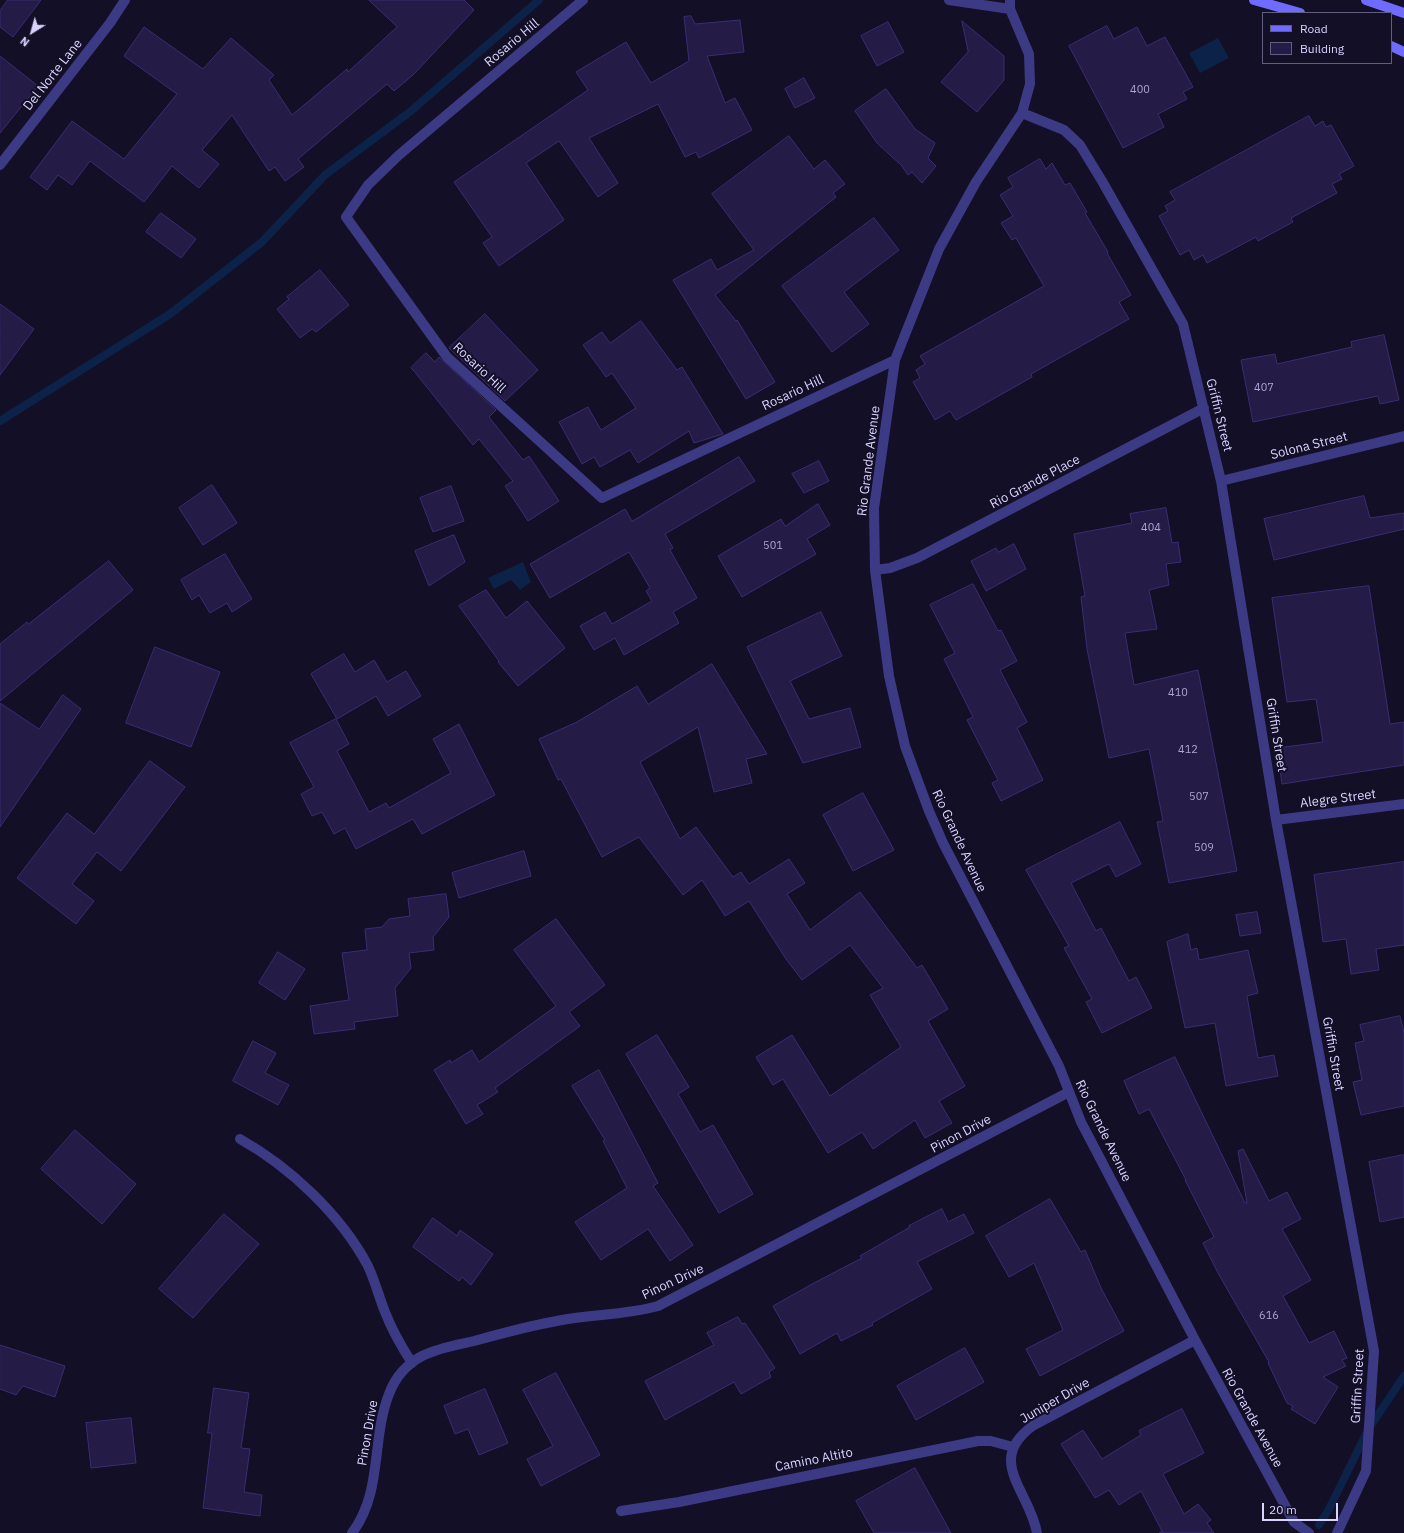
<!DOCTYPE html>
<html>
<head>
<meta charset="utf-8">
<style>
	body { margin:0 }
	#map { position:relative; width:1404px; height:1533px; overflow:hidden; background:#130f26; font-family:"IBM Plex Sans",sans-serif }
	canvas { display:block }
	.legend { position:absolute; left:1262px; top:12px; width:130px; height:52px; box-sizing:border-box; background:#130f26; border:1px solid #625e7d; margin:0; padding:5px 7px; list-style:none; font-size:12px; color:#d9d4ff }
	.legend li { display:flex; align-items:center; gap:8px; height:20px }
	.legend b { width:20px; border:1px solid #625e7d }
	.north { position:absolute; left:12px; top:12px; width:40px; height:40px; -webkit-text-stroke:3px #130f26; paint-order:stroke; rotate:217deg; font-size:11px; font-weight:700; line-height:16px; text-align:center; color:#d9d4ff }
	.north::after { content:''; display:block; margin:auto; width:14px; height:18px; background:#d9d4ff; clip-path:polygon(50% 0,100% 100%,50% 72%,0 100%) }
	.scale { position:absolute; left:1262px; top:1503px; width:76px; height:18px; box-sizing:border-box; border:2px solid #d9d4ff; border-top:0; padding-left:5px; font-size:12px; line-height:14px; white-space:nowrap; color:#d9d4ff; -webkit-text-stroke:3px #130f26; paint-order:stroke }
</style>
</head>
<body>
<div id="map">
<canvas width="1404" height="1533"></canvas>
<ul class="legend">
<li><b style="height:5px;background:#6f6bff"></b>Road</li>
<li><b style="height:11px;background:#241b47"></b>Building</li>
</ul>
<div class="north">N</div>
<div class="scale">20 m</div>
</div>
<script>
const ctx = document.querySelector('canvas').getContext('2d');
ctx.lineJoin = 'round';
function fill(path, color) {
  ctx.fillStyle = color;
  ctx.fill(path, 'evenodd');
}
function trace(path, color, width, dash) {
  ctx.strokeStyle = color;
  ctx.lineWidth = width;
  ctx.lineCap = dash ? 'butt' : 'round';
  ctx.setLineDash(dash || []);
  ctx.stroke(path);
}
function write(font, color, halo, rows, align = 'center') {
  ctx.font = font + ' "IBM Plex Sans",sans-serif';
  ctx.lineWidth = 4;
  ctx.setLineDash([]);
  ctx.textBaseline = 'middle';
  ctx.strokeStyle = halo;
  ctx.fillStyle = color;
  for (const [text, x, y, turn = 0] of rows) {
    ctx.save();
    ctx.translate(x, y);
    ctx.rotate((+turn || 0) * Math.PI / 180);
    ctx.textAlign = isNaN(turn) ? turn : align;
    if (halo) ctx.strokeText(text, 0, 0);
    ctx.fillText(text, 0, 0);
    ctx.restore();
  }
}
const water = new Path2D(`
	M 1218,38 L 1229,58 L 1200,73 L 1189,53 Z
	M 523,562 L 531,582 L 520,590 L 511,580 L 494,589 L 488,578 Z`);
const stream = new Path2D(`
	M 0,421 L 170,314 L 262,242 L 325,175 L 411,111 L 539,0
	M 1319,1525 L 1329,1509 L 1369,1428 L 1404,1376`);
const building = new Path2D(`
	M 8,0 L 41,0 L 13,37 L 0,27 L 0,11 Z
	M 369,0 L 464,0 L 474,10 L 413,75 L 394,91 L 387,84 L 298,159 L 304,167 L 285,181 L 275,167 L 269,171 L 232,115 L 202,150 L 219,164 L 199,188 L 172,166 L 144,202 L 90,161 L 72,185 L 58,175 L 47,190 L 30,177 L 72,121 L 124,159 L 177,94 L 124,56 L 144,27 L 203,69 L 231,38 L 274,75 L 269,80 L 292,115 L 347,69 L 348,72 L 397,27 Z
	M 691,16 L 695,24 L 740,20 L 744,52 L 707,56 L 725,103 L 735,98 L 752,130 L 699,158 L 696,152 L 685,157 L 658,104 L 589,138 L 618,183 L 598,197 L 559,141 L 526,163 L 564,220 L 499,266 L 483,243 L 492,237 L 454,182 L 588,90 L 576,72 L 626,42 L 651,83 L 689,61 L 684,17 Z
	M 962,21 L 1004,56 L 1004,80 L 977,112 L 941,82 L 968,52 Z
	M 888,22 L 904,52 L 877,66 L 861,36 Z
	M 1107,26 L 1114,39 L 1137,27 L 1147,46 L 1165,37 L 1193,87 L 1183,92 L 1187,99 L 1158,114 L 1164,127 L 1123,148 L 1069,46 Z
	M 0,56 L 38,86 L 0,133 Z
	M 804,78 L 815,98 L 795,108 L 785,89 Z
	M 886,89 L 915,129 L 935,143 L 928,158 L 936,166 L 922,183 L 912,172 L 908,175 L 902,166 L 877,143 L 855,111 Z
	M 1309,116 L 1315,126 L 1323,121 L 1326,127 L 1331,125 L 1354,166 L 1339,174 L 1342,179 L 1332,184 L 1337,193 L 1291,218 L 1293,222 L 1258,241 L 1256,237 L 1207,263 L 1203,255 L 1194,260 L 1189,250 L 1180,255 L 1159,216 L 1168,211 L 1165,206 L 1175,200 L 1170,192 Z
	M 789,136 L 814,169 L 825,160 L 845,184 L 833,193 L 836,197 L 715,295 L 736,321 L 737,320 L 775,382 L 746,399 L 673,280 L 711,259 L 717,270 L 754,250 L 712,194 Z
	M 1040,159 L 1046,169 L 1052,163 L 1065,185 L 1070,183 L 1087,212 L 1085,213 L 1108,252 L 1107,253 L 1131,295 L 1119,302 L 1129,319 L 1031,374 L 1032,377 L 956,420 L 950,411 L 935,420 L 913,382 L 920,378 L 916,370 L 925,364 L 920,356 L 1044,286 L 1016,238 L 1012,240 L 1001,223 L 1013,216 L 1000,195 L 1013,187 L 1008,178 Z
	M 161,213 L 196,239 L 181,258 L 146,232 Z
	M 874,218 L 899,250 L 844,292 L 869,324 L 832,352 L 782,286 Z
	M 320,270 L 349,305 L 316,332 L 312,329 L 300,338 L 277,309 L 289,299 L 287,297 Z
	M 0,304 L 34,329 L 0,375 Z
	M 485,314 L 538,370 L 505,401 L 449,348 Z
	M 641,321 L 677,370 L 682,367 L 723,434 L 694,443 L 689,431 L 638,463 L 630,450 L 600,467 L 594,457 L 582,464 L 559,422 L 588,407 L 601,430 L 636,408 L 612,373 L 606,377 L 583,345 L 602,332 L 610,343 Z
	M 1384,335 L 1399,400 L 1380,404 L 1378,396 L 1253,422 L 1241,360 L 1275,354 L 1277,364 L 1352,347 L 1351,342 Z
	M 426,353 L 435,362 L 439,357 L 496,410 L 489,417 L 523,460 L 529,456 L 559,501 L 528,521 L 505,486 L 513,481 L 479,439 L 473,445 L 414,371 L 411,368 Z
	M 739,457 L 755,481 L 665,534 L 673,548 L 670,550 L 697,598 L 673,612 L 679,623 L 624,655 L 615,638 L 594,650 L 580,626 L 605,612 L 612,624 L 652,601 L 646,591 L 650,588 L 629,552 L 550,598 L 530,564 L 625,509 L 632,521 Z
	M 819,461 L 829,481 L 804,493 L 792,474 Z
	M 212,485 L 237,523 L 203,545 L 179,508 Z
	M 451,486 L 464,521 L 433,532 L 420,498 Z
	M 1364,496 L 1370,518 L 1404,513 L 1404,529 L 1274,560 L 1264,519 Z
	M 818,504 L 830,525 L 807,539 L 816,554 L 742,597 L 718,556 L 781,519 L 785,526 Z
	M 1166,508 L 1172,543 L 1178,542 L 1181,562 L 1166,564 L 1169,585 L 1149,590 L 1157,629 L 1125,633 L 1134,685 L 1198,670 L 1237,871 L 1169,883 L 1157,822 L 1163,821 L 1149,749 L 1109,758 L 1087,649 L 1081,597 L 1085,596 L 1074,534 L 1132,523 L 1130,514 Z
	M 454,535 L 465,562 L 429,586 L 415,551 Z
	M 1014,544 L 1026,569 L 986,591 L 971,561 L 996,548 L 998,552 Z
	M 225,554 L 252,599 L 232,612 L 227,603 L 210,613 L 199,595 L 192,600 L 181,580 Z
	M 109,561 L 133,590 L 0,701 L 0,644 L 27,622 L 28,624 Z
	M 973,584 L 998,631 L 1001,630 L 1017,661 L 1000,670 L 1027,722 L 1017,728 L 1043,780 L 1001,801 L 992,783 L 998,780 L 967,720 L 973,717 L 944,659 L 955,653 L 930,605 Z
	M 1369,586 L 1390,724 L 1404,722 L 1404,765 L 1282,784 L 1277,748 L 1323,742 L 1316,699 L 1287,702 L 1272,598 Z
	M 486,590 L 506,618 L 527,601 L 565,648 L 518,686 L 498,662 L 499,661 L 459,606 Z
	M 821,612 L 842,656 L 790,681 L 809,719 L 850,708 L 861,747 L 803,763 L 747,647 Z
	M 155,647 L 220,672 L 191,747 L 126,723 Z
	M 344,654 L 355,672 L 374,660 L 387,682 L 406,671 L 421,696 L 388,716 L 376,696 L 337,719 L 311,674 Z
	M 712,664 L 767,754 L 746,759 L 752,783 L 714,792 L 698,727 L 640,762 L 680,839 L 696,827 L 733,877 L 741,872 L 749,884 L 789,859 L 805,883 L 787,894 L 810,930 L 860,892 L 917,968 L 922,965 L 948,1009 L 928,1021 L 965,1086 L 939,1101 L 952,1123 L 925,1138 L 915,1120 L 873,1149 L 862,1132 L 828,1153 L 783,1079 L 773,1085 L 756,1057 L 792,1035 L 830,1096 L 901,1047 L 870,995 L 883,988 L 850,945 L 802,980 L 786,959 L 749,901 L 725,916 L 702,880 L 683,895 L 639,837 L 602,857 L 561,779 L 558,780 L 539,739 L 577,722 L 637,686 L 648,704 Z
	M 63,695 L 81,709 L 0,827 L 0,703 L 39,729 Z
	M 336,719 L 349,744 L 337,751 L 369,812 L 386,803 L 389,808 L 451,773 L 433,739 L 459,724 L 495,795 L 422,834 L 413,819 L 356,849 L 345,828 L 334,834 L 322,812 L 312,816 L 301,794 L 314,787 L 290,743 Z
	M 150,761 L 185,787 L 121,871 L 97,852 L 72,884 L 94,901 L 76,924 L 17,878 L 67,813 L 94,834 Z
	M 863,793 L 894,850 L 853,871 L 823,815 Z
	M 1120,822 L 1141,864 L 1116,877 L 1109,864 L 1071,883 L 1096,931 L 1101,928 L 1129,981 L 1136,977 L 1152,1008 L 1102,1033 L 1086,1002 L 1092,999 L 1064,948 L 1069,946 L 1026,870 Z
	M 524,851 L 531,876 L 459,898 L 452,873 Z
	M 1404,862 L 1404,945 L 1376,949 L 1379,970 L 1351,974 L 1346,939 L 1323,942 L 1314,875 Z
	M 446,894 L 449,917 L 433,937 L 434,950 L 409,953 L 411,968 L 395,988 L 398,1016 L 354,1022 L 355,1029 L 314,1034 L 310,1006 L 349,1000 L 342,953 L 367,950 L 365,929 L 382,927 L 389,919 L 410,916 L 408,899 Z
	M 1257,912 L 1261,933 L 1240,936 L 1236,915 Z
	M 556,919 L 605,985 L 569,1012 L 580,1026 L 495,1088 L 498,1092 L 477,1105 L 483,1114 L 466,1124 L 434,1070 L 450,1060 L 451,1063 L 472,1050 L 479,1062 L 556,1006 L 514,950 Z
	M 1188,934 L 1191,950 L 1197,948 L 1199,960 L 1248,950 L 1258,993 L 1247,996 L 1258,1058 L 1274,1055 L 1278,1076 L 1226,1086 L 1215,1023 L 1185,1028 L 1167,942 Z
	M 278,952 L 305,969 L 285,1000 L 259,983 Z
	M 1400,1016 L 1404,1033 L 1404,1106 L 1361,1115 L 1353,1082 L 1362,1080 L 1355,1043 L 1364,1041 L 1360,1025 Z
	M 657,1035 L 689,1087 L 678,1094 L 700,1132 L 713,1125 L 753,1194 L 719,1213 L 626,1054 Z
	M 253,1041 L 276,1053 L 265,1073 L 289,1085 L 278,1105 L 233,1081 Z
	M 1175,1057 L 1245,1203 L 1247,1203 L 1238,1151 L 1243,1149 L 1269,1201 L 1287,1192 L 1301,1219 L 1282,1229 L 1311,1280 L 1283,1296 L 1309,1343 L 1334,1331 L 1347,1358 L 1342,1360 L 1346,1366 L 1323,1377 L 1338,1387 L 1315,1424 L 1291,1409 L 1293,1406 L 1287,1403 L 1268,1363 L 1269,1362 L 1218,1273 L 1203,1243 L 1214,1237 L 1185,1180 L 1186,1180 L 1149,1109 L 1139,1114 L 1124,1081 Z
	M 599,1070 L 658,1183 L 653,1186 L 693,1245 L 670,1261 L 648,1229 L 601,1260 L 575,1222 L 627,1188 L 603,1141 L 605,1140 L 572,1086 Z
	M 75,1130 L 136,1184 L 102,1224 L 41,1169 Z
	M 1404,1155 L 1404,1217 L 1380,1222 L 1369,1162 Z
	M 1050,1199 L 1081,1252 L 1085,1250 L 1101,1288 L 1124,1331 L 1040,1376 L 1026,1349 L 1063,1330 L 1034,1263 L 1009,1277 L 986,1236 Z
	M 942,1209 L 948,1222 L 964,1214 L 974,1233 L 917,1262 L 932,1289 L 872,1323 L 873,1325 L 841,1341 L 837,1333 L 800,1354 L 773,1306 L 814,1283 L 862,1258 L 860,1256 L 910,1227 L 909,1226 Z
	M 224,1214 L 259,1244 L 193,1318 L 159,1289 Z
	M 433,1218 L 457,1236 L 460,1230 L 493,1254 L 471,1285 L 462,1277 L 459,1281 L 413,1247 Z
	M 738,1317 L 742,1324 L 745,1323 L 775,1368 L 769,1372 L 771,1377 L 741,1394 L 734,1382 L 665,1420 L 645,1381 L 714,1345 L 707,1333 Z
	M 0,1345 L 65,1366 L 55,1397 L 23,1386 L 16,1395 L 0,1389 Z
	M 965,1348 L 984,1382 L 916,1420 L 897,1386 Z
	M 556,1373 L 600,1455 L 541,1486 L 527,1459 L 553,1446 L 523,1390 Z
	M 214,1388 L 249,1393 L 241,1448 L 250,1449 L 244,1492 L 262,1495 L 260,1516 L 203,1508 L 212,1433 L 208,1433 Z
	M 485,1389 L 508,1443 L 479,1455 L 468,1429 L 455,1434 L 444,1406 Z
	M 1182,1409 L 1204,1453 L 1163,1474 L 1184,1514 L 1198,1504 L 1211,1520 L 1207,1523 L 1214,1533 L 1159,1533 L 1162,1531 L 1141,1491 L 1119,1505 L 1109,1490 L 1095,1498 L 1061,1444 L 1083,1430 L 1102,1459 L 1141,1435 L 1139,1431 Z
	M 131,1418 L 136,1463 L 91,1468 L 86,1423 Z
	M 915,1468 L 951,1533 L 874,1533 L 856,1501 Z`);
const street = new Path2D(`
	M 583,0 L 399,155 L 368,185 L 346,217 L 447,357 L 602,498 L 895,360
	M 949,0 L 1010,9
	M 1010,0 L 1010,9 L 1029,54 L 1030,84 L 1022,113 L 1064,130 L 1080,145 L 1102,181 L 1183,324 L 1221,481 L 1276,820 L 1374,1351 L 1366,1471 L 1337,1533
	M 1022,113 L 976,182 L 939,249 L 895,360 L 874,508 L 875,570 L 889,676 L 905,746 L 929,811 L 943,843 L 1059,1066 L 1081,1122 L 1195,1340 L 1294,1522 L 1309,1533
	M 0,165 L 110,23 L 125,0
	M 1221,481 L 1404,436
	M 875,570 L 890,568 L 917,558 L 1204,408
	M 1276,820 L 1404,804
	M 240,1139 C 290,1167 341,1215 368,1266 C 375,1281 379,1297 385,1312 C 392,1330 401,1346 412,1363
	M 621,1511 L 679,1502 L 978,1441 L 991,1441 L 1013,1447
	M 352,1533 C 383,1492 371,1440 389,1394 C 395,1378 407,1364 422,1356 C 438,1348 457,1345 474,1341 C 503,1333 532,1325 562,1320 C 594,1314 627,1315 658,1306 L 1069,1092
	M 1037,1533 C 1030,1491 984,1460 1034,1425 L 1195,1340`);
const secondary = new Path2D(`
	M 1254,0 L 1300,13
	M 1366,0 L 1404,13
	M 1391,46 L 1404,52`);
const numberNames = [
	["400",1140,90],
	["407",1264,388],
	["404",1151,528],
	["501",773,546],
	["410",1178,693],
	["412",1188,750],
	["507",1199,797],
	["509",1204,848],
	["616",1269,1316]
];
const streetNames = [
	["Rosario Hill",512,43,-40],
	["Del Norte Lane",53,75,-52],
	["Rosario Hill",479,368,43],
	["Rosario Hill",793,393,-25],
	["Griffin Street",1219,415,76],
	["Solona Street",1309,446,-14],
	["Rio Grande Avenue",869,461,-83],
	["Rio Grande Place",1035,482,-28],
	["Griffin Street",1276,735,81],
	["Alegre Street",1338,799,-7],
	["Rio Grande Avenue",959,841,65],
	["Griffin Street",1333,1054,80],
	["Rio Grande Avenue",1103,1131,64],
	["Pinon Drive",961,1134,-28],
	["Pinon Drive",673,1282,-25],
	["Griffin Street",1358,1386,-87],
	["Juniper Drive",1055,1401,-30],
	["Rio Grande Avenue",1252,1418,61],
	["Pinon Drive",368,1433,-80],
	["Camino Altito",814,1460,-11]
];
fill(water, '#0c2248');
trace(stream, '#0c2248', 8);
fill(building, '#241b47');
trace(building, '#3b2d73', 1);
trace(street, '#3d3a85', 10);
trace(secondary, '#6f6bff', 10);
write('11px', '#aca6d1', null, numberNames);
write('13px', '#d9d4ff', '#130f26', streetNames);
</script>
</body>
</html>
